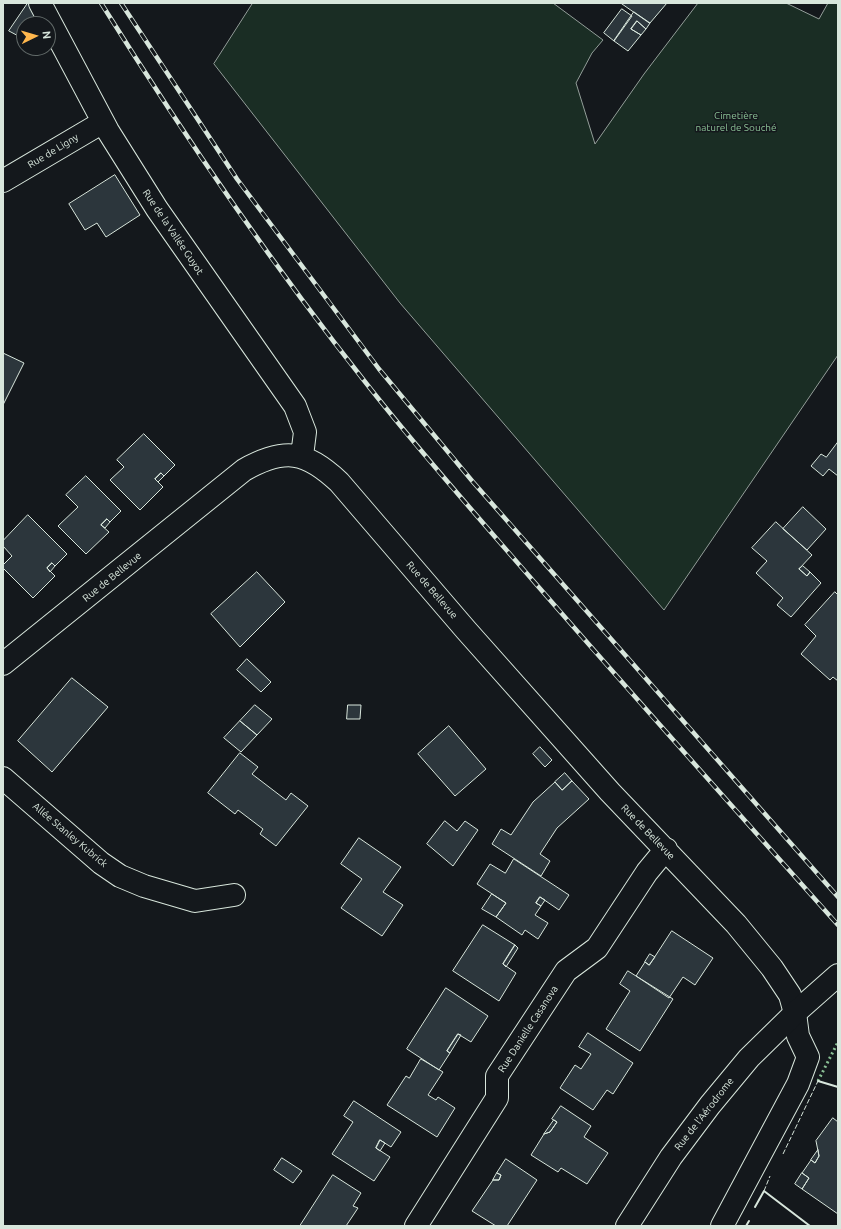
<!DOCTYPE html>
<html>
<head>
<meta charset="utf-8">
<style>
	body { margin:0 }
	#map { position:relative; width:841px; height:1229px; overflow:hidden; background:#14181c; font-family:Ubuntu,sans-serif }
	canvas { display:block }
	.frame { position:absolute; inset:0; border:4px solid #d8e6dc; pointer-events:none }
	.north { position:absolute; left:16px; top:16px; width:40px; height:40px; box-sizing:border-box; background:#14181c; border:1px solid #626a69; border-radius:50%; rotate:85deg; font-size:11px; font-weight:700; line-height:16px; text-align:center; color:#d8e6dc }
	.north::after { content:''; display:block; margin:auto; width:14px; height:18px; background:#ffb74d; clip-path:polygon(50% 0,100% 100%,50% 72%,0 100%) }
</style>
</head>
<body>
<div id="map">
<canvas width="841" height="1229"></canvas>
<div class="frame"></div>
<div class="north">N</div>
</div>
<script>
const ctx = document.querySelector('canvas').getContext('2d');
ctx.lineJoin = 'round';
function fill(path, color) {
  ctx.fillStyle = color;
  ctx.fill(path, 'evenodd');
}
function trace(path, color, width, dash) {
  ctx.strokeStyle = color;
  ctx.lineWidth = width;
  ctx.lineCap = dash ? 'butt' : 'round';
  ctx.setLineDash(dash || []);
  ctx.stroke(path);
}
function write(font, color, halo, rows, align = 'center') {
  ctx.font = font + ' Ubuntu,sans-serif';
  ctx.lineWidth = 3;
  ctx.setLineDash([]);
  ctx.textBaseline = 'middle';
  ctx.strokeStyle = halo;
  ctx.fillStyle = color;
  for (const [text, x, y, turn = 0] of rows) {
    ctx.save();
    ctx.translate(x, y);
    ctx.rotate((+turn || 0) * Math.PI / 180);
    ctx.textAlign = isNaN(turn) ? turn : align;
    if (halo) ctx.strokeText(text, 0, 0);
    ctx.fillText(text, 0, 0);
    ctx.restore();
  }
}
const green = new Path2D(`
	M 253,3 L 553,3 L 603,40 L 592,53 L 576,83 L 595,144 L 644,74 L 698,3 L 786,3 L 819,19 L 828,3 L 838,3 L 838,355 L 664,610 L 400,303 L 214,64 Z`);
const building = new Path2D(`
	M 28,3 L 39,23 L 24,24 L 24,39 L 9,31 Z
	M 621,3 L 667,3 L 650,23 Z
	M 622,9 L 632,16 L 614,41 L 604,33 Z
	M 634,12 L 650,23 L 646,29 L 637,21 L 631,29 L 641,35 L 628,51 L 614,41 Z
	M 637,21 L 646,29 L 641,35 L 631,29 Z
	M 115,175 L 140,215 L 106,237 L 97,223 L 85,230 L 69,204 Z
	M 3,353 L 24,363 L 3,405 Z
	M 144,434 L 175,465 L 164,476 L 161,473 L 155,479 L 163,487 L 140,510 L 110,480 L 124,467 L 117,460 Z
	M 838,442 L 838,476 L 829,469 L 823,476 L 811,466 L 821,454 L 826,457 Z
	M 161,473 L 164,476 L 158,482 L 155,479 Z
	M 86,476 L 121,511 L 110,522 L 107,519 L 101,525 L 109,532 L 86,554 L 58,526 L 78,507 L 66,495 Z
	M 803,507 L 826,529 L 807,550 L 783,529 Z
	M 28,515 L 67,554 L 55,566 L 52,563 L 47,568 L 55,576 L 33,598 L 3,568 L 3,565 L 12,556 L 3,546 L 3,541 Z
	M 107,519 L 110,522 L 105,528 L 101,525 Z
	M 776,522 L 812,555 L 799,569 L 807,576 L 810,572 L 821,583 L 791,617 L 777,605 L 783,598 L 756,573 L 767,561 L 752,548 Z
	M 52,563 L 55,566 L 50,572 L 47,568 Z
	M 803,566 L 810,572 L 807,576 L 799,569 Z
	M 257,572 L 285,602 L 240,647 L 211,614 Z
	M 835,592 L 838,595 L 838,681 L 833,677 L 830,680 L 801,654 L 816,636 L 805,625 Z
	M 247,659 L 271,682 L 261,692 L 237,670 Z
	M 72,678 L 108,707 L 52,772 L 18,741 Z
	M 255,705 L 272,719 L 257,735 L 240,721 Z
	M 348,705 L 361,705 L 360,719 L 347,719 Z
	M 240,721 L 257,735 L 241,752 L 224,738 Z
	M 449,726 L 486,769 L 455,796 L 418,754 Z
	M 540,747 L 552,760 L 545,767 L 533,754 Z
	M 240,753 L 258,767 L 252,774 L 286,800 L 291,793 L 308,806 L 276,846 L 260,834 L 263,829 L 238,810 L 235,814 L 208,793 Z
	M 565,773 L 572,781 L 562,790 L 555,782 Z
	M 572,781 L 589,799 L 557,828 L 540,854 L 550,861 L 541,876 L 492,844 L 501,829 L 511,835 L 533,802 L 555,782 L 562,790 Z
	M 445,821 L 457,831 L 465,821 L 478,830 L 453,866 L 427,844 Z
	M 359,838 L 401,867 L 383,892 L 403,905 L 382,936 L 341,908 L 362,879 L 341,864 Z
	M 514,859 L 569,895 L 559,910 L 540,897 L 536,903 L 541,906 L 535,915 L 548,923 L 538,939 L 525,930 L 522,935 L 496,917 L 506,903 L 477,884 L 490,864 L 505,873 Z
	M 492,894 L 506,903 L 496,917 L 482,909 Z
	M 540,897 L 545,900 L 541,906 L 536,903 Z
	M 483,925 L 515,945 L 503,964 L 516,973 L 499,1001 L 453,971 Z
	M 672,931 L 713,958 L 695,985 L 683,977 L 669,998 L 636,976 L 645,962 L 649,965 Z
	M 515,945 L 518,948 L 506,967 L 503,964 Z
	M 650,954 L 655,957 L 649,965 L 645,962 Z
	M 628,971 L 673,999 L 640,1051 L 606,1029 L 630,991 L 620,984 Z
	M 446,988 L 488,1016 L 471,1042 L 458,1034 L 447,1051 L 450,1053 L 439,1070 L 407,1049 Z
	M 588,1033 L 633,1063 L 613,1094 L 607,1090 L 593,1110 L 560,1088 L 575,1065 L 581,1069 L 591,1054 L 579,1047 Z
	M 458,1034 L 461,1035 L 450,1053 L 447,1051 Z
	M 421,1059 L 443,1072 L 428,1095 L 436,1100 L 438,1097 L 455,1108 L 437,1137 L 387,1105 L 406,1076 L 409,1078 Z
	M 354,1101 L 401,1132 L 391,1147 L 380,1140 L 376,1148 L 390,1157 L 374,1181 L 332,1154 L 353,1122 L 344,1116 Z
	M 561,1106 L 591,1126 L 584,1137 L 608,1153 L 587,1184 L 561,1168 L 558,1172 L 531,1155 L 544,1134 L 550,1132 L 557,1122 L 552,1119 Z
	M 833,1118 L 838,1122 L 838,1214 L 802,1189 L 809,1178 L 802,1173 L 811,1160 L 815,1163 L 819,1156 L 816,1141 Z
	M 554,1120 L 557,1122 L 550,1132 L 544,1134 Z
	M 380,1140 L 385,1143 L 380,1151 L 376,1148 Z
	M 818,1150 L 819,1156 L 815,1163 L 811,1160 Z
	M 282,1158 L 302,1171 L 293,1183 L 274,1170 Z
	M 506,1159 L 537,1180 L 507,1226 L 496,1226 L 472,1211 L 493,1180 L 499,1180 L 501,1175 L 497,1173 Z
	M 497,1173 L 501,1175 L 499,1180 L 493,1180 Z
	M 802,1173 L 809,1178 L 802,1189 L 795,1184 Z
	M 333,1175 L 361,1193 L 353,1206 L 358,1208 L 346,1226 L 300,1226 Z`);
const street = new Path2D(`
	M 40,3 L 108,131 L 157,209 L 295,406 L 305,432 L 302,456
	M 3,181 L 103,122
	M 3,664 L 244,470 C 285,447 306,451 339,482 L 466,630 L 610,792 L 736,924 L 772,968 L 790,995 L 795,1013 L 798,1036 L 808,1057 L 798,1084 L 722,1226
	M 3,778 L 101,863 L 120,876 L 144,886 L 195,901 L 234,895
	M 416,1226 L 497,1098 L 497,1076 L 566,971 L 597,948 L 647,872 L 666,849`);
const secondary = new Path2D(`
	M 627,1226 L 671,1157 L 710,1105 L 749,1058 L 795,1013 L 838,975`);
const rail = new Path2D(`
	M 101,3 C 183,134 270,262 366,383 C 416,447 470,508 523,569 C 627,689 733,807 838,925
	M 121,3 L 237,179 L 379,369 L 473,482 L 838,897`);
const hedge = new Path2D(`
	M 818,1081 L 838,1042`);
const fence = new Path2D(`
	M 783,1154 L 818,1081
	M 764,1191 L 770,1176`);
const wall = new Path2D(`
	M 818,1081 L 838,1087
	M 755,1207 L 764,1191 L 810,1226
	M 746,1226 L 749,1221`);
const parkNames = [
	["Cimetière",736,116],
	["naturel de Souché",736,128]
];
const streetNames = [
	["Rue de Ligny",53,151,-31],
	["Rue de la Vallée Guyot",173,232,56],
	["Rue de Bellevue",112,577,-39],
	["Rue de Bellevue",432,590,49],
	["Rue de Bellevue",648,832,46],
	["Allée Stanley Kubrick",70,835,40],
	["Rue Danielle Casanova",528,1029,-57],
	["Rue de l'Aérodrome",704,1114,-52]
];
fill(green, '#1a2d24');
trace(green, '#939e99', 1);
fill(building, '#2c363c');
trace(building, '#d8e6dc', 1);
trace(street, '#d8e6dc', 24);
trace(secondary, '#d8e6dc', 24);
trace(street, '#14181c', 22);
trace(secondary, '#14181c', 22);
trace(rail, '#d8e6dc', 4.5);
trace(rail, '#14181c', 3, [9]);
trace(hedge, '#8ac095', 3, [2, 3]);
trace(fence, '#d8e6dc', 1, [5, 2]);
trace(wall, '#d8e6dc', 2);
write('10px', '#8ac095', '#14181c', parkNames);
write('10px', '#d8e6dc', '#14181c', streetNames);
</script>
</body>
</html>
